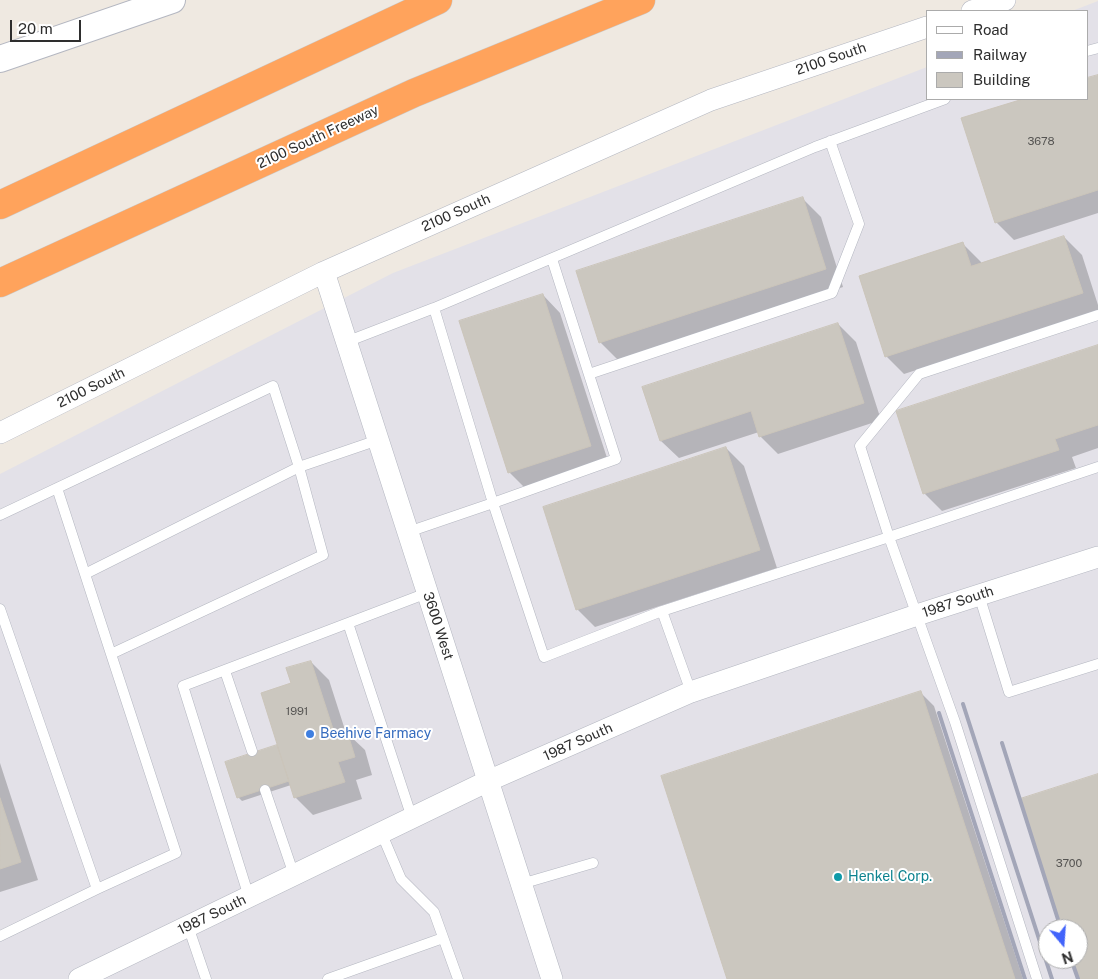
<!DOCTYPE html>
<html>
<head>
<meta charset="utf-8">
<style>
	body { margin:0 }
	#map { position:relative; width:1098px; height:979px; overflow:hidden; background:#efe9e1; font-family:"Public Sans",sans-serif }
	canvas { display:block }
	.legend { position:absolute; left:926px; top:10px; width:162px; height:90px; box-sizing:border-box; background:#fff; border:1px solid #ababab; margin:0; padding:6px 9px; list-style:none; font-size:15px; color:#2e2e2e }
	.legend li { display:flex; align-items:center; gap:10px; height:25px }
	.legend b { width:25px; border:1px solid #ababab }
	.north { position:absolute; left:1038px; top:919px; width:50px; height:50px; box-sizing:border-box; background:#fff; border:1px solid #ababab; border-radius:50%; rotate:162deg; font-size:14px; font-weight:700; line-height:20px; text-align:center; color:#2e2e2e }
	.north::after { content:''; display:block; margin:auto; width:18px; height:22px; background:#4264fb; clip-path:polygon(50% 0,100% 100%,50% 72%,0 100%) }
	.scale { position:absolute; left:10px; top:20px; width:71px; height:22px; box-sizing:border-box; border:2px solid #2e2e2e; border-top:0; padding-left:6px; font-size:15px; line-height:18px; white-space:nowrap; color:#2e2e2e; -webkit-text-stroke:4px #fff; paint-order:stroke }
</style>
</head>
<body>
<div id="map">
<canvas width="1098" height="979"></canvas>
<ul class="legend">
<li><b style="height:6px;background:#fff"></b>Road</li>
<li><b style="height:6px;background:#a3a6b8"></b>Railway</li>
<li><b style="height:14px;background:#cbc7bf"></b>Building</li>
</ul>
<div class="north">N</div>
<div class="scale">20 m</div>
</div>
<script>
const ctx = document.querySelector('canvas').getContext('2d');
ctx.lineJoin = 'round';
function fill(path, color) {
  ctx.fillStyle = color;
  ctx.fill(path, 'evenodd');
}
function trace(path, color, width, dash) {
  ctx.strokeStyle = color;
  ctx.lineWidth = width;
  ctx.lineCap = dash ? 'butt' : 'round';
  ctx.setLineDash(dash || []);
  ctx.stroke(path);
}
function write(font, color, halo, rows, align = 'center') {
  ctx.font = font + ' "Public Sans",sans-serif';
  ctx.lineWidth = 4;
  ctx.setLineDash([]);
  ctx.textBaseline = 'middle';
  ctx.strokeStyle = halo;
  ctx.fillStyle = color;
  for (const [text, x, y, turn = 0] of rows) {
    ctx.save();
    ctx.translate(x, y);
    ctx.rotate((+turn || 0) * Math.PI / 180);
    ctx.textAlign = isNaN(turn) ? turn : align;
    if (halo) ctx.strokeText(text, 0, 0);
    ctx.fillText(text, 0, 0);
    ctx.restore();
  }
}
const industrial = new Path2D(`
	M 1098,1 L 1098,979 L 0,979 L 0,474 L 393,273 L 927,67 L 927,99 L 1087,99 L 1087,11 L 1072,11 ZM 1048,929 L 1078,929 L 1078,959 L 1048,959 Z`);
const shadow = new Path2D(`
	M 1098,76 L 1098,213 L 1014,240 L 996,222 L 963,119 L 1027,99 L 1087,99 L 1087,80 Z
	M 803,199 L 821,217 L 843,287 L 618,360 L 600,342 Z
	M 1064,237 L 1082,255 L 1098,305 L 1098,311 L 904,374 L 886,356 L 963,244 L 981,262 L 981,264 Z
	M 543,295 L 560,313 L 609,464 L 527,490 L 509,472 Z
	M 838,324 L 856,342 L 881,420 L 778,454 L 760,436 L 759,432 L 679,458 L 661,441 Z
	M 1098,346 L 1098,448 L 1072,457 L 1076,468 L 942,511 L 924,493 Z
	M 726,448 L 744,466 L 777,568 L 595,627 L 577,609 Z
	M 311,662 L 329,680 L 346,733 L 347,733 L 365,750 L 372,775 L 356,780 L 362,799 L 313,815 L 295,797 L 291,785 L 242,801 L 238,797 L 227,762 L 279,745 L 293,684 Z
	M 921,693 L 934,706 L 1023,979 L 728,979 Z
	M 0,763 L 38,880 L 0,892 Z`);
const building = new Path2D(`
	M 1098,75 L 1098,190 L 995,223 L 961,118 L 1023,99 L 1087,99 L 1087,78 Z
	M 803,197 L 826,269 L 599,343 L 576,271 Z
	M 1064,236 L 1083,293 L 885,357 L 859,276 L 963,242 L 971,266 Z
	M 543,294 L 591,446 L 508,473 L 459,321 Z
	M 838,323 L 864,403 L 759,437 L 751,411 L 660,441 L 642,387 Z
	M 1098,345 L 1098,425 L 1055,439 L 1059,450 L 923,494 L 896,411 Z
	M 726,447 L 760,550 L 576,610 L 543,507 Z
	M 311,661 L 335,735 L 347,731 L 355,757 L 338,762 L 345,782 L 294,798 L 261,693 L 291,683 L 286,668 Z
	M 921,691 L 1015,979 L 727,979 L 661,776 Z
	M 277,745 L 289,781 L 237,798 L 225,762 Z
	M 1098,774 L 1098,979 L 1078,979 L 1072,959 L 1078,959 L 1078,929 L 1062,929 L 1020,799 Z
	M 0,798 L 21,862 L 0,869 Z`);
const service = new Path2D(`
	M 1087,51 L 1098,48
	M 552,259 L 616,459 L 493,503 L 544,657 L 662,611
	M 434,308 L 815,147 L 945,99
	M 346,342 L 434,308 L 493,503 L 408,532
	M 589,374 L 832,293 L 859,224 L 830,141
	M 57,488 L 111,654
	M 0,515 L 273,386 L 299,467 L 378,440
	M 85,574 L 299,467 L 323,555 L 111,654 L 176,853 L 97,889
	M 979,595 L 1009,692 L 1098,664
	M 0,609 L 97,889 L 0,936
	M 348,623 L 412,818
	M 225,671 L 252,751
	M 691,692 L 662,611 L 889,537 L 860,446 L 919,374 L 1098,315
	M 265,790 L 294,875
	M 381,832 L 401,879 L 434,912 L 458,979
	M 521,884 L 593,863
	M 249,897 L 183,686 L 427,593
	M 188,926 L 206,979
	M 328,979 L 443,938
	M 1037,979 L 955,722 L 889,537 L 1098,467`);
const minor = new Path2D(`
	M 972,11 L 1005,0
	M 324,272 L 552,979
	M 0,433 L 324,272 L 711,100 L 927,27
	M 79,979 L 488,781 L 691,692 L 917,615 L 1098,557`);
const tertiary = new Path2D(`
	M 0,59 L 172,0`);
const motorway = new Path2D(`
	M 0,205 L 438,0
	M 0,283 L 414,93 L 641,0`);
const rail = new Path2D(`
	M 963,704 L 1052,979
	M 939,713 L 1025,979
	M 1002,743 L 1061,929
	M 1071,959 L 1078,979`);
const markers = [
	[310,734,5,"#3f7fe0"],
	[838,877,5,"#0f9aa8"]
];
const numberNames = [
	["3678",1041,142],
	["1991",297,712],
	["3700",1069,864]
];
const streetNames = [
	["2100 South",831,59,-19],
	["2100 South Freeway",318,137,-25],
	["2100 South",456,213,-24],
	["2100 South",91,388,-26],
	["1987 South",958,602,-18],
	["3600 West",438,626,72],
	["1987 South",578,742,-24],
	["1987 South",212,915,-26]
];
const shopNames = [
	["Beehive Farmacy",320,734]
];
const cultureNames = [
	["Henkel Corp.",848,877]
];
fill(industrial, '#e3e1e8');
fill(shadow, '#0003');
fill(building, '#cbc7bf');
trace(building, '#cbc5ba', 1);
trace(service, '#b4b7c1', 11);
trace(minor, '#b4b7c1', 22);
trace(tertiary, '#b4b7c1', 28);
trace(motorway, '#c9c9c9', 29);
trace(service, '#fff', 10);
trace(minor, '#fff', 21);
trace(tertiary, '#fff', 26);
trace(motorway, '#ffa35c', 28);
trace(rail, '#a3a6b8', 4);
for (const [x, y, r, color] of markers) {
  const dot = new Path2D();
  dot.arc(x, y, r, 0, 2 * Math.PI);
  ctx.fillStyle = color;
  ctx.fill(dot);
  trace(dot, '#fff', 2);
}
write('11px', '#555452', null, numberNames);
write('14px', '#2e2e2e', '#fff', streetNames);
write('14px', '#366cbe', '#fff', shopNames, 'left');
write('14px', '#0d838f', '#fff', cultureNames, 'left');
</script>
</body>
</html>
